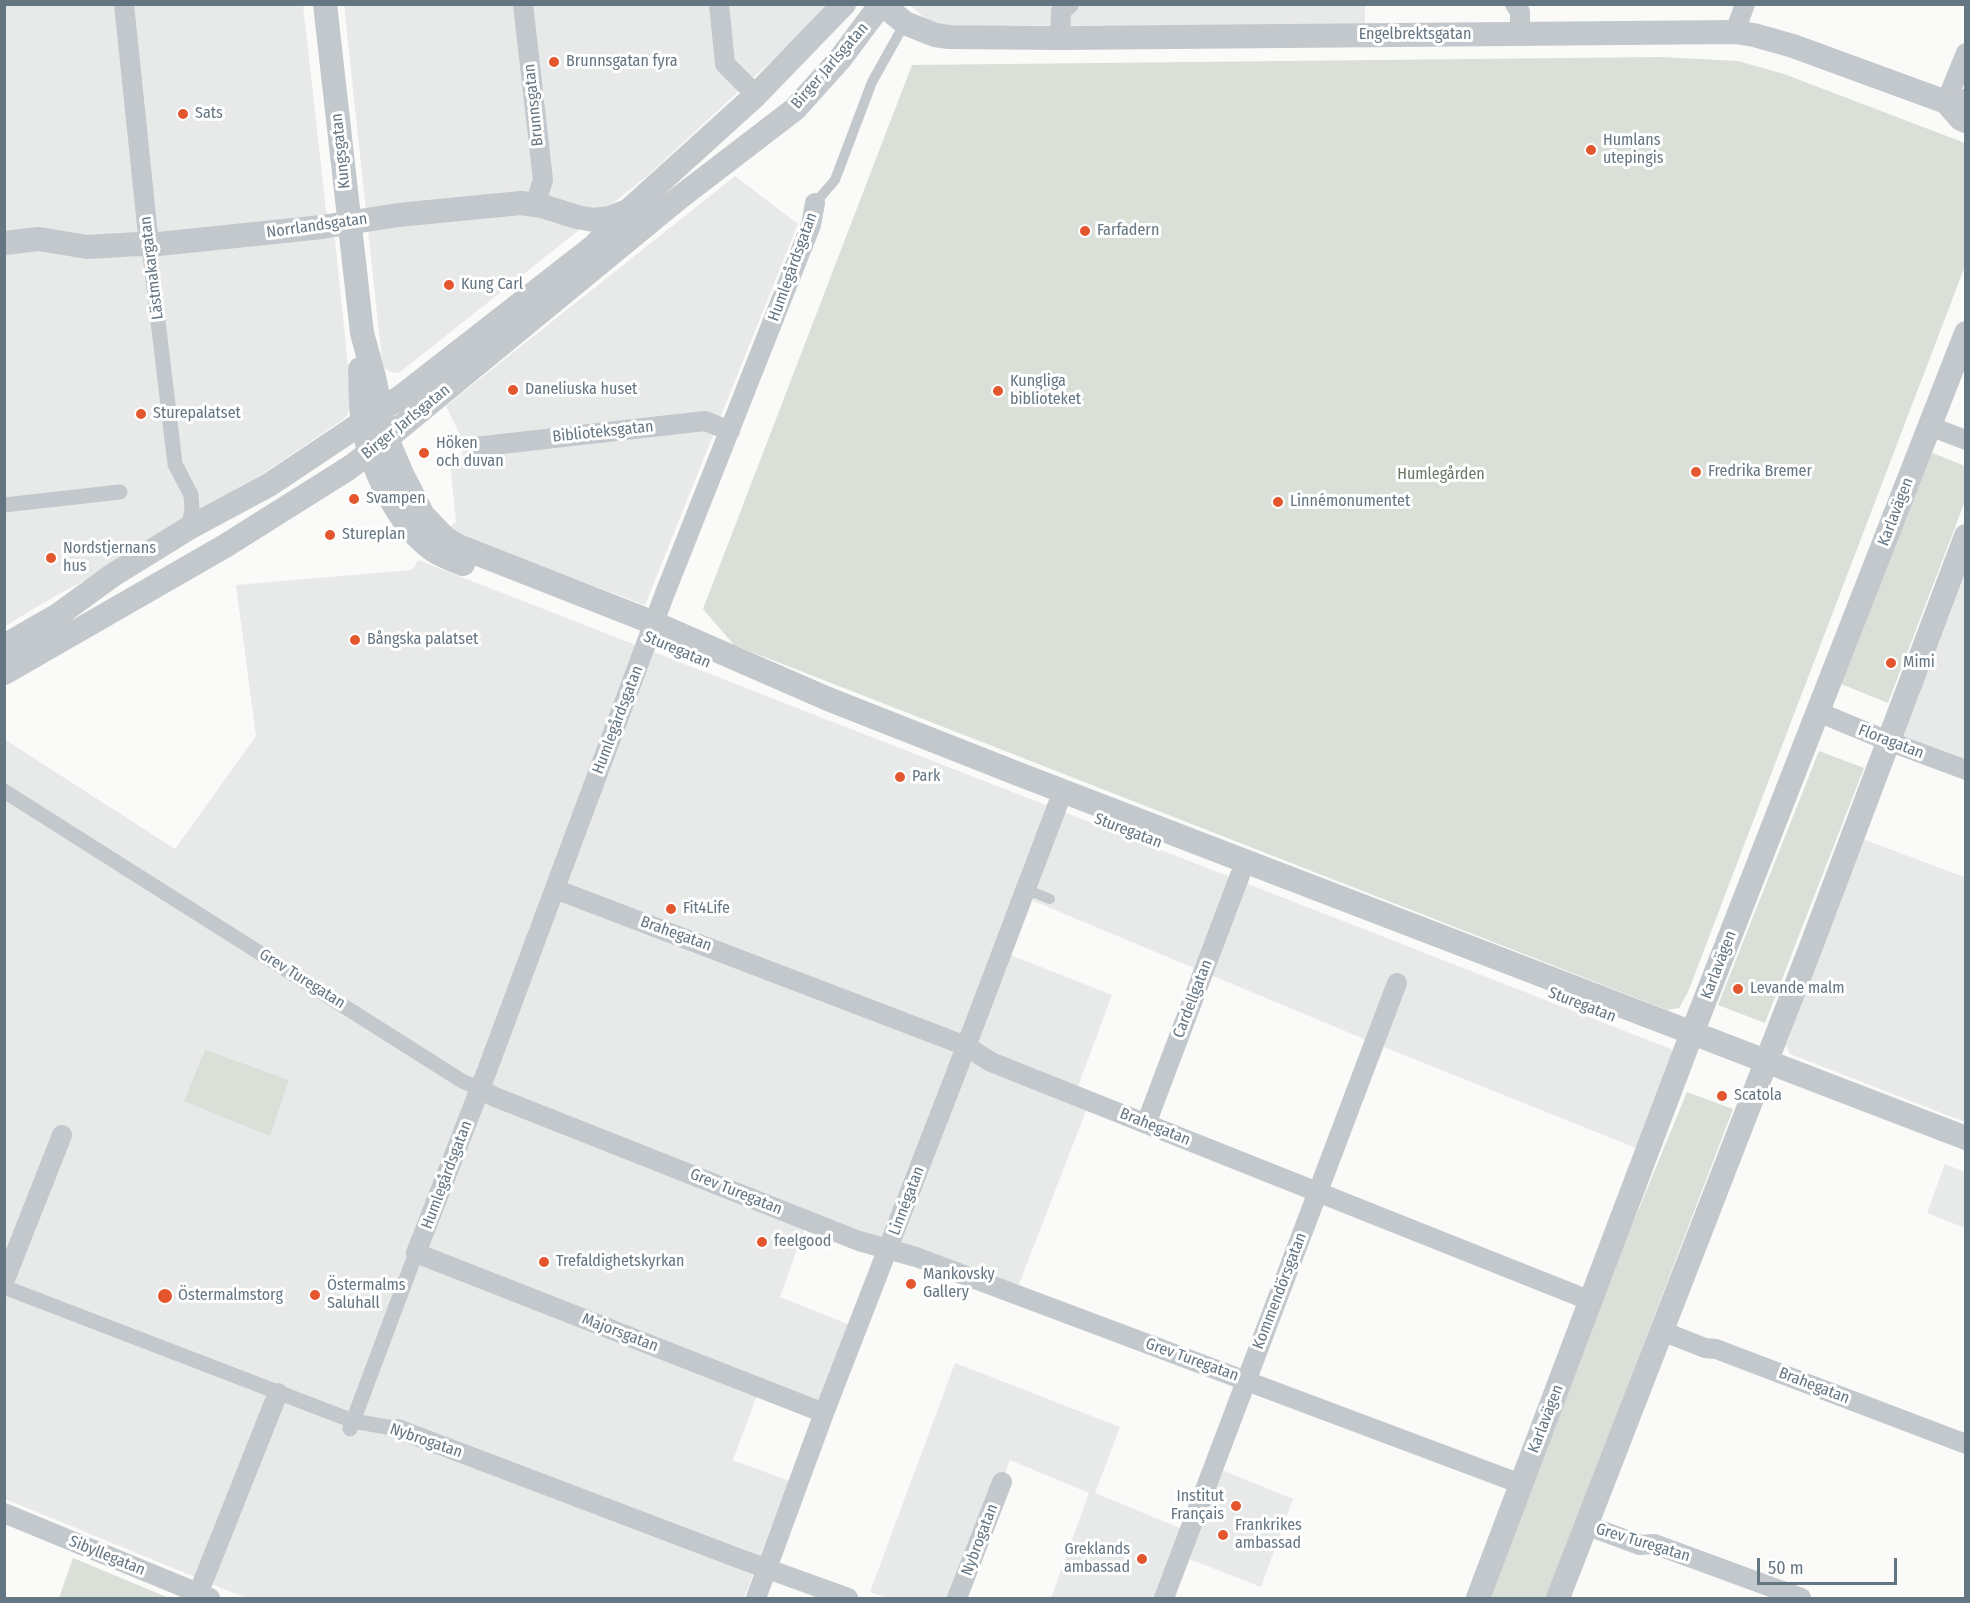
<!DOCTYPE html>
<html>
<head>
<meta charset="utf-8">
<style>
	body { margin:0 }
	#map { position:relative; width:1970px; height:1603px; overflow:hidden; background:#fafaf8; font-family:"Fira Sans Condensed",sans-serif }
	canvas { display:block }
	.frame { position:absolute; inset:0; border:6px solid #657683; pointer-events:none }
	.scale { position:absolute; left:1757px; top:1558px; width:140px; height:27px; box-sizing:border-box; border:3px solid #657683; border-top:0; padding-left:8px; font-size:18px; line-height:21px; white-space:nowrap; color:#657683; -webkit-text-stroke:4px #fff; paint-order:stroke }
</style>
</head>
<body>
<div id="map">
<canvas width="1970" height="1603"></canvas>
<div class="frame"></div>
<div class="scale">50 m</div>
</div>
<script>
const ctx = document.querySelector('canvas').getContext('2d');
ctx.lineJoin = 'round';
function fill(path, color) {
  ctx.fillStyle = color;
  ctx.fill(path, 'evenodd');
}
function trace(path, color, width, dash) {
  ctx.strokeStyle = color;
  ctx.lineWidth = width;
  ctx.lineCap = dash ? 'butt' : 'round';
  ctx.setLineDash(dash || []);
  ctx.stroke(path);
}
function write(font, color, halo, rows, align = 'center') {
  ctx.font = font + ' "Fira Sans Condensed",sans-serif';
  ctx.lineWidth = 6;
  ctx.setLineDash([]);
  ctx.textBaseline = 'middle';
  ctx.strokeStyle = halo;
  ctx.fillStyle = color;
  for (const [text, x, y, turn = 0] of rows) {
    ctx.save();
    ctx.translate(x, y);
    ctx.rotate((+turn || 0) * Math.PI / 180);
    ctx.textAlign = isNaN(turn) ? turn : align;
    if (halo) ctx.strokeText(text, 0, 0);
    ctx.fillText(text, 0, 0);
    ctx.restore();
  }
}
const built = new Path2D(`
	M 1365,4 L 1365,26 L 932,25 L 910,5 Z
	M 5,5 L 303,5 L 326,211 L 335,240 L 352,405 L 345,418 L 261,475 L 138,551 L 52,598 L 5,626 Z
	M 344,5 L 829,5 L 780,53 L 647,176 L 399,373 L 391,372 L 384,368 L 382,361 Z
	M 735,176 L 798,224 L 645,605 L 460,536 L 449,528 L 456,522 L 450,462 L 463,460 L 461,437 L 446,406 Z
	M 418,560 L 1676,1051 L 1641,1150 L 1369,1041 L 1024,897 L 1003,952 L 1112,995 L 1074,1097 L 1089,1103 L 1014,1297 L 808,1219 L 780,1297 L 855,1327 L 822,1415 L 759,1390 L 733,1460 L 789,1481 L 744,1598 L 246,1598 L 5,1499 L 4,739 L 175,849 L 256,736 L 236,585 L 411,570 L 414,567 Z
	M 1965,564 L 1965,772 L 1896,746 Z
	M 1860,838 L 1964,877 L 1965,874 L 1965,1122 L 1790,1054 L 1786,1045 Z
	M 1945,1164 L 1965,1172 L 1965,1228 L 1927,1213 Z
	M 955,1363 L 1120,1427 L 1095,1493 L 1187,1531 L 1212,1466 L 1293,1499 L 1261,1587 L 1179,1555 L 1162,1598 L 1051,1598 L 1089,1493 L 1010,1460 L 955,1598 L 887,1598 L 870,1592 Z`);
const green = new Path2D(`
	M 1661,57 L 1738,61 L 1784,74 L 1965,143 L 1965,266 L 1688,992 L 1679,1008 L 1667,1010 L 734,645 L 703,609 L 912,65 Z
	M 1930,452 L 1965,466 L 1965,501 L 1888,703 L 1841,684 Z
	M 1819,751 L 1864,768 L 1765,1023 L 1718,1005 Z
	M 205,1050 L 289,1080 L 270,1136 L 184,1101 Z
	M 1687,1092 L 1733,1109 L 1547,1598 L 1490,1598 L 1631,1228 Z
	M 73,1558 L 169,1598 L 59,1598 Z`);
const service = new Path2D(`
	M 815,203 L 835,180 L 872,82 L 905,23
	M 1025,889 L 1050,899`);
const pedestrian = new Path2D(`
	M 149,245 L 175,464 L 191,495 L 192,508 L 189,528
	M 4,505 L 120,492
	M 4,791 L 462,1081 L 480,1089
	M 4,1287 L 353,1421 L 398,1429
	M 350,1429 L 416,1253`);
const minor = new Path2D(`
	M 124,4 L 149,245
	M 523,4 L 543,180 L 535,204
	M 719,4 L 725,64 L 756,95
	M 1515,4 L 1520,12 L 1520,34
	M 1735,32 L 1745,4
	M 1060,38 L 1061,11 L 1069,4
	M 1946,102 L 1966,53
	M 815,203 L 811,225 L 665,593 L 488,1068 L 416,1253 L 824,1413
	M 1929,426 L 1966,440
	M 475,447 L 705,421 L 730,431
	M 1818,712 L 1888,741 L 1966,770
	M 555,889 L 966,1046 L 991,1062 L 1591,1301
	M 480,1089 L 495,1097 L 859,1241 L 916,1257 L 1521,1484
	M 1146,1124 L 1240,875
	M 4,1282 L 62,1135
	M 1662,1331 L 1705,1348 L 1716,1349 L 1966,1444
	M 398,1429 L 743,1560 L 848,1598
	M 4,1513 L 210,1598
	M 1586,1525 L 1640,1545 L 1654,1544 L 1801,1598
	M 198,1594 L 278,1393
	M 756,1598 L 824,1413 L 956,1073 L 1058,804
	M 957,1598 L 1002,1482
	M 1164,1598 L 1397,983`);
const tertiary = new Path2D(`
	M 325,4 L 362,333 L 374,377 L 387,439 L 402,474 L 423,515 L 445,538 L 458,546 L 654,623 L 828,699 L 1026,777 L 1966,1138
	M 882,4 L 905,23 L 935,35 L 949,37 L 1060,38 L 1735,32 L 1754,35 L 1793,46 L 1946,102 L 1966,101
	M 1946,102 L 1961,119 L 1966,121
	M 4,243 L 39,239 L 87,247 L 138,244 L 149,245 L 322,227 L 398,215 L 521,203 L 542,206 L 577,217 L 594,220 L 610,218 L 625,212
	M 360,369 C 361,387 360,406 363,424 C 369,464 399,527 433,550 C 442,556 453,560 463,564
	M 4,646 L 58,615 L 113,575 L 189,528 L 269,485 L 402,396 L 593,247 L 628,211 L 756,95 L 844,4
	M 4,673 L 225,546 L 349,468 L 369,453 L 679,198 L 795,109 L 840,59 L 881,4
	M 1478,1598 L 1687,1046 L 1966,333
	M 1558,1598 L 1812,944 L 1966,536`);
const markers = [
	[554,62,6,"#e4572e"],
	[183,114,6,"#e4572e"],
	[1591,150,6,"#e4572e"],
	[1085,231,6,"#e4572e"],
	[449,285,6,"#e4572e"],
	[513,390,6,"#e4572e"],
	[998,391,6,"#e4572e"],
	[141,414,6,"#e4572e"],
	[424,453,6,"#e4572e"],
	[1696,472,6,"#e4572e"],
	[354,499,6,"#e4572e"],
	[1278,502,6,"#e4572e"],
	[330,535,6,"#e4572e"],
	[51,558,6,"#e4572e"],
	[355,640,6,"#e4572e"],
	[1891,663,6,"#e4572e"],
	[900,777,6,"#e4572e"],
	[671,909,6,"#e4572e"],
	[1738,989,6,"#e4572e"],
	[1722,1096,6,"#e4572e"],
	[762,1242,6,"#e4572e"],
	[544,1262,6,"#e4572e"],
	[911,1284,6,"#e4572e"],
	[315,1295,6,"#e4572e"],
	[165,1296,8,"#e4572e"],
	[1236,1506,6,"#e4572e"],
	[1223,1535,6,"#e4572e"],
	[1142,1559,6,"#e4572e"]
];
const streetNames = [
	["Engelbrektsgatan",1415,35],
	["Birger Jarlsgatan",830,66,-49],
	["Brunnsgatan",534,105,-96],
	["Kungsgatan",341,151,-96],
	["Norrlandsgatan",317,226,-8],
	["Humlegårdsgatan",793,267,-70],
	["Lästmakargatan",152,268,-97],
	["Birger Jarlsgatan",406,422,-39],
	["Biblioteksgatan",603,432,-6],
	["Karlavägen",1896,512,-69],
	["Sturegatan",677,650,23],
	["Humlegårdsgatan",618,720,-69],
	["Floragatan",1891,742,21],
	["Sturegatan",1128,831,21],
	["Brahegatan",676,934,20],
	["Karlavägen",1719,965,-69],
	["Grev Turegatan",302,979,32],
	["Cardellgatan",1193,999,-69],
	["Sturegatan",1582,1005,21],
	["Brahegatan",1155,1127,22],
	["Humlegårdsgatan",447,1175,-69],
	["Grev Turegatan",736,1192,22],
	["Linnégatan",907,1201,-69],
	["Kommendörsgatan",1280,1291,-69],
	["Majorsgatan",620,1333,21],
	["Grev Turegatan",1192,1360,20],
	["Brahegatan",1814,1386,21],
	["Karlavägen",1546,1419,-69],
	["Nybrogatan",426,1441,19],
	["Nybrogatan",980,1540,-69],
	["Grev Turegatan",1643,1543,17],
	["Sibyllegatan",107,1556,22]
];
const poiNames = [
	["Brunnsgatan fyra",566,62],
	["Sats",195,114],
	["Humlans",1603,141],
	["utepingis",1603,159],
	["Farfadern",1097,231],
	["Kung Carl",461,285],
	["Kungliga",1010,382],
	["biblioteket",1010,400],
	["Daneliuska huset",525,390],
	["Sturepalatset",153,414],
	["Höken",436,444],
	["och duvan",436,462],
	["Fredrika Bremer",1708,472],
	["Svampen",366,499],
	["Linnémonumentet",1290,502],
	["Stureplan",342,535],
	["Nordstjernans",63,549],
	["hus",63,567],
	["Bångska palatset",367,640],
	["Mimi",1903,663],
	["Park",912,777],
	["Fit4Life",683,909],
	["Levande malm",1750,989],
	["Scatola",1734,1096],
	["feelgood",774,1242],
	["Trefaldighetskyrkan",556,1262],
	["Mankovsky",923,1275],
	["Gallery",923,1293],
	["Östermalms",327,1286],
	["Saluhall",327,1304],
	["Östermalmstorg",178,1296],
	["Institut",1224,1497,"right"],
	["Français",1224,1515,"right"],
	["Frankrikes",1235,1526],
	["ambassad",1235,1544],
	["Greklands",1130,1550,"right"],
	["ambassad",1130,1568,"right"]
];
const parkNames = [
	["Humlegården",1441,475]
];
fill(built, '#e8e9e9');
fill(green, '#dadfd7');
trace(service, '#c3c8cc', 10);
trace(pedestrian, '#c3c8cc', 15);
trace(minor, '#c3c8cc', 20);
trace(tertiary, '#c3c8cc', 24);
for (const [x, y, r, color] of markers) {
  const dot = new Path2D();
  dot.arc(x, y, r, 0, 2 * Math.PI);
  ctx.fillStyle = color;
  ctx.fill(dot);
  trace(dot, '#fff', 2);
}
write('16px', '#657683', '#fff', streetNames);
write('16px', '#657683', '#fff', poiNames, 'left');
write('16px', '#687a64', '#fff', parkNames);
</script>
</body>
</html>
